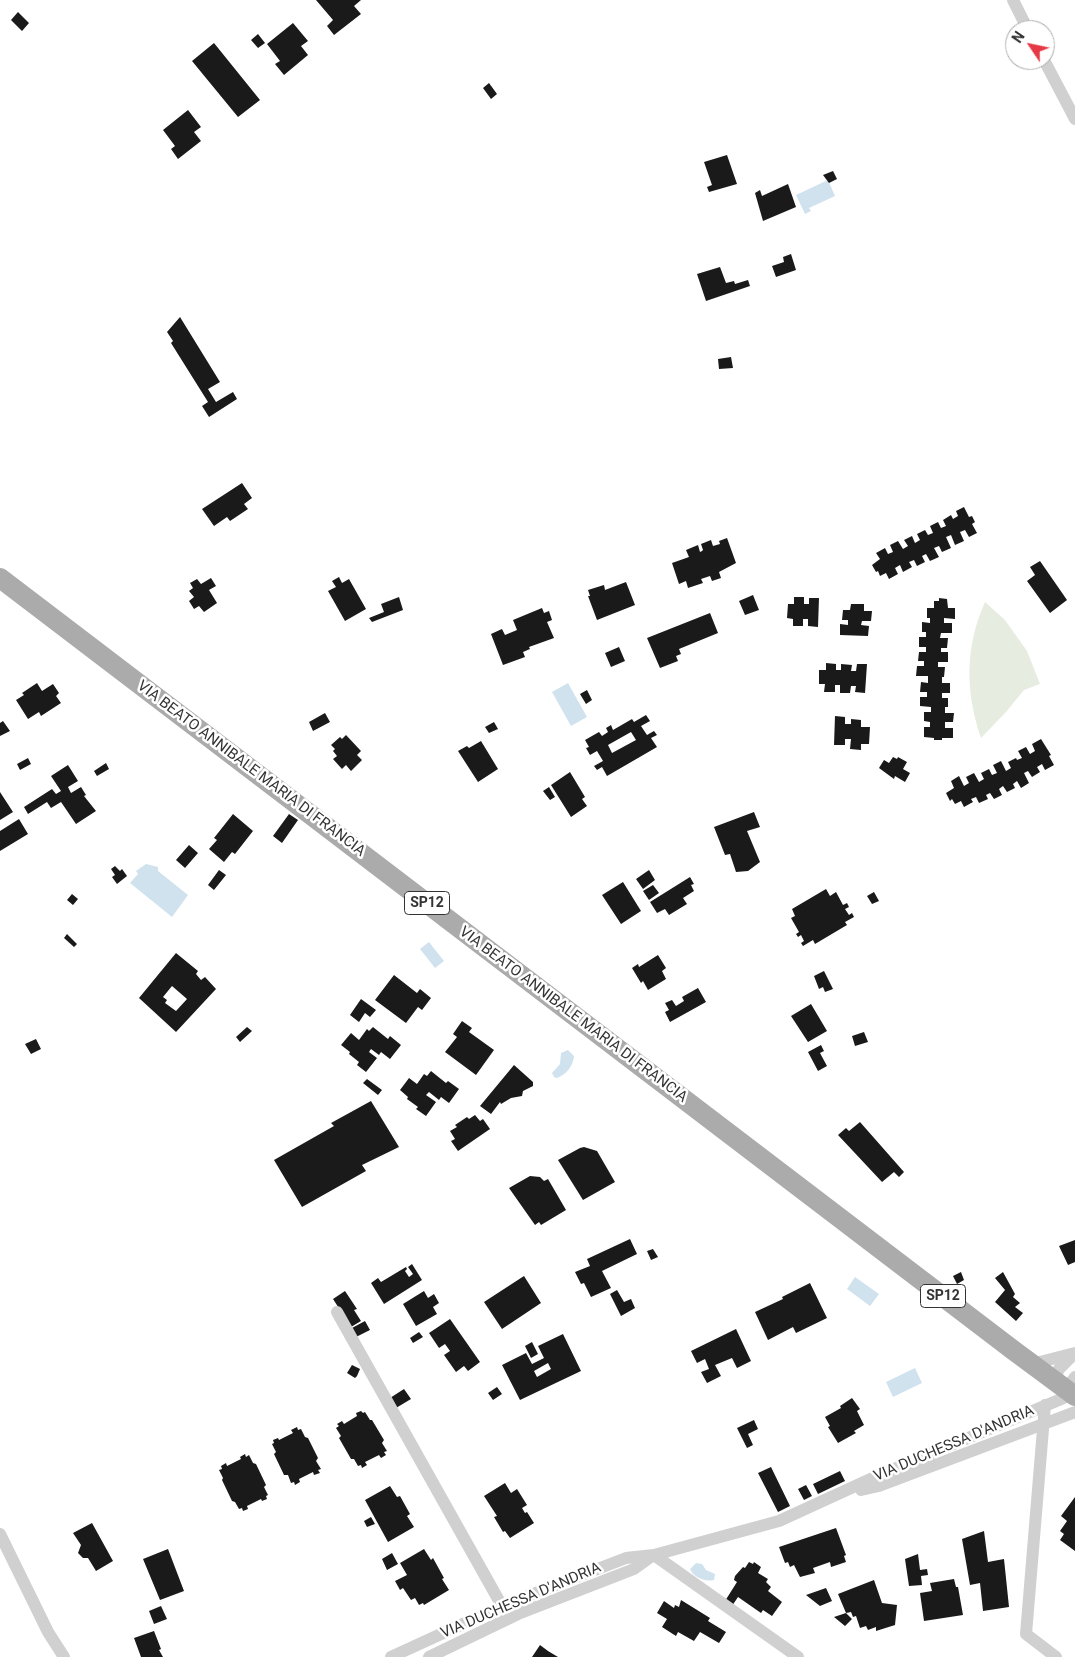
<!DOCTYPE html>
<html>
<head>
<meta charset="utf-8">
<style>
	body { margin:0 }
	#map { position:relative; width:1075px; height:1657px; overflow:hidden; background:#fff; font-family:Roboto,sans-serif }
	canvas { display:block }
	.north { position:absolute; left:1005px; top:20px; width:50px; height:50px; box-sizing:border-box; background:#fff; border:1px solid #adadad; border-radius:50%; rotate:304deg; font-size:14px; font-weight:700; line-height:20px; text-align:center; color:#333 }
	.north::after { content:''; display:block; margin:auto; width:18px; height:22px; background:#e63946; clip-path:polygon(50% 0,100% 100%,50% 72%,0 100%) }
</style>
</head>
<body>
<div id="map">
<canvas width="1075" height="1657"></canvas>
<div class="north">N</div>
</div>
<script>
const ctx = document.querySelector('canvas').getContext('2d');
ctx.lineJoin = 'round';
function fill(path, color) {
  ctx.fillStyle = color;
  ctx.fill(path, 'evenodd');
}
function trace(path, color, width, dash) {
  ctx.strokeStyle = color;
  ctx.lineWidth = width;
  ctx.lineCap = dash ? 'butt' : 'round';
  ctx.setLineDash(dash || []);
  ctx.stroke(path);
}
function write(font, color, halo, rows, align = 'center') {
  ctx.font = font + ' Roboto,sans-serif';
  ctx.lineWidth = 5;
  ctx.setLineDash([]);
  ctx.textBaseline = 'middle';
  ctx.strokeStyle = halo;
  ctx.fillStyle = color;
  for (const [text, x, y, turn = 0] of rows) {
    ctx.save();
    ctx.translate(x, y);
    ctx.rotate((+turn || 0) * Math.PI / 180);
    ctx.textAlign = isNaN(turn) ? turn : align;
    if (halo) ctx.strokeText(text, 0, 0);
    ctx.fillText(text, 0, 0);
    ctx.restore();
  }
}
const green = new Path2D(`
	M 985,602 L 1005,620 L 1027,651 L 1040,684 L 1024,690 L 1006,712 L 981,738 C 965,691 965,647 985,602 Z`);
const water = new Path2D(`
	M 828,180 L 835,196 L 809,208 L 811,211 L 805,214 L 796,195 Z
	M 568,683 L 587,717 L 571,726 L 552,692 Z
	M 146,864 L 158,867 L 158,871 L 188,895 L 172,917 L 130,883 L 138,874 L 136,871 Z
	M 429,942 L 444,961 L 435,968 L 420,949 Z
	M 568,1050 L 574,1056 C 573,1066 567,1074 557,1078 L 554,1077 L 552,1073 L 560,1064 L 561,1053 Z
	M 855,1277 L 879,1294 L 870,1306 L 847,1289 Z
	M 915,1368 L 922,1383 L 893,1397 L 886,1382 Z
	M 696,1563 L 702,1564 L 706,1570 L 715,1574 L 714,1580 C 706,1582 694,1578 690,1569 Z`);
const building = new Path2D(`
	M 316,0 L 361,0 L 354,6 L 361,14 L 334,35 L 327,26 L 333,20 Z
	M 18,12 L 29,23 L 22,31 L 11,20 Z
	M 293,23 L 308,41 L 301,46 L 308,55 L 284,75 L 275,64 L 280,61 L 267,44 Z
	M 258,34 L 265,43 L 258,48 L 251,40 Z
	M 214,43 L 260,100 L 238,117 L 192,61 Z
	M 489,83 L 497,94 L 491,99 L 483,88 Z
	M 188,110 L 201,127 L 194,132 L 201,141 L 178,159 L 171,149 L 175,146 L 163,130 Z
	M 727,155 L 737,184 L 709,192 L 707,187 L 712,185 L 704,162 Z
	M 833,171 L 837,179 L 829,183 L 823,175 Z
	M 788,184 L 796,207 L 763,221 L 755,193 L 760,190 L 762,196 Z
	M 791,254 L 796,270 L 776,277 L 772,266 L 784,262 L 783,257 Z
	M 720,267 L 726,283 L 734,281 L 735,284 L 748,280 L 750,286 L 706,301 L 697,274 Z
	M 180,317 L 220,382 L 208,389 L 216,402 L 233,392 L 237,399 L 209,417 L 202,406 L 208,402 L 171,343 L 173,341 L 167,332 Z
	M 731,357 L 733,368 L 719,369 L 718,359 Z
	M 242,483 L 252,498 L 244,504 L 248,509 L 230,521 L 227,517 L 214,526 L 202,509 Z
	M 964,507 L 969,517 L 972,516 L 975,522 L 972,524 L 977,533 L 969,537 L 965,530 L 960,532 L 964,541 L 955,545 L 951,535 L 946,537 L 951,548 L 942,552 L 939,546 L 934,548 L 939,557 L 930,561 L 926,554 L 922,556 L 925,562 L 917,566 L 914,560 L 909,562 L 912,567 L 903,572 L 900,565 L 895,568 L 898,574 L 889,579 L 886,573 L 880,576 L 878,571 L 876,572 L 872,565 L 880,559 L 876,553 L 885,548 L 888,554 L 893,552 L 890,545 L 898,541 L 903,549 L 908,546 L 904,540 L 912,536 L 915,543 L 920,540 L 917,534 L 925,530 L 928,535 L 933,533 L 930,526 L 938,522 L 941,528 L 946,526 L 943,520 L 951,515 L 953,519 L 958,516 L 956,511 Z
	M 727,538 L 736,563 L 719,572 L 721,578 L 712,581 L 710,576 L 701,579 L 703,583 L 688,588 L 686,581 L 679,584 L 672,563 L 689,557 L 686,550 L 698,545 L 700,552 L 702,551 L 703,550 L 701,544 L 711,540 L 713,546 L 720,544 L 719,541 Z
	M 1040,561 L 1067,600 L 1050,613 L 1027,581 L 1035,575 L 1030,567 Z
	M 339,577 L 342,583 L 349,579 L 366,609 L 345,621 L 328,591 L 336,587 L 332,581 Z
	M 211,578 L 216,586 L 209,590 L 217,603 L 204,612 L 199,606 L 194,609 L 189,601 L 194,597 L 189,591 L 193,588 L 190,583 L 197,579 L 201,584 Z
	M 626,582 L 635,605 L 597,620 L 588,596 L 590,596 L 588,590 L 604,585 L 605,590 Z
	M 753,595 L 759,610 L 745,615 L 739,601 Z
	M 399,597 L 403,610 L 372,622 L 369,618 L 384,612 L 381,604 Z
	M 794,597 L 804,597 L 804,604 L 809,604 L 809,598 L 819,598 L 818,627 L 808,626 L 808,619 L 803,619 L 803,626 L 793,626 L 793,619 L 787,618 L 788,604 L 794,604 Z
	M 939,598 L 947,599 L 948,608 L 955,608 L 955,619 L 944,618 L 944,623 L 952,623 L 952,633 L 941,633 L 940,638 L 948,638 L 947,648 L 941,648 L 941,652 L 948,652 L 948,662 L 938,662 L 938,667 L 945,667 L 944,677 L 942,677 L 942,683 L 950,683 L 950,693 L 942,693 L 942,698 L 948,698 L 948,707 L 945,707 L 945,713 L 954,713 L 953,722 L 945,722 L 945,728 L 953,728 L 953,738 L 942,738 L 942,740 L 934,740 L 934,738 L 924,737 L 924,727 L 930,727 L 930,722 L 924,721 L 924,712 L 931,712 L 931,707 L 920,706 L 920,697 L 927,697 L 927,692 L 920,692 L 921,682 L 928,683 L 928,676 L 916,676 L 917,666 L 924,666 L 924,661 L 918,661 L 919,652 L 926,652 L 926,647 L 919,647 L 919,637 L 926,637 L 926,632 L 922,632 L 922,622 L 930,623 L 930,618 L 927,618 L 927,608 L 934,608 L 934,601 L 939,601 Z
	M 851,604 L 864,604 L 864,611 L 872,611 L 871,621 L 862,621 L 861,625 L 869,626 L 868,636 L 840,635 L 840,624 L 848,625 L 848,620 L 842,620 L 843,610 L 850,610 Z
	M 542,608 L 544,613 L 549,611 L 552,620 L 547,622 L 554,638 L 529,647 L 530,649 L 523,652 L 525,657 L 503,665 L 491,634 L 502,629 L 505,635 L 517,630 L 513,620 Z
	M 710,613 L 718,633 L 679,649 L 681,654 L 676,656 L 678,661 L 660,668 L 647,638 Z
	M 619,647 L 625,661 L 611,667 L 605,653 Z
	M 826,663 L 836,664 L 836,670 L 841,670 L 841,664 L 852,665 L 851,671 L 856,671 L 857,664 L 867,664 L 865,693 L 855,692 L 856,686 L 851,686 L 850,693 L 840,693 L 840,685 L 835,685 L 835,692 L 824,692 L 825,684 L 819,684 L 819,670 L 826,670 Z
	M 37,683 L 42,691 L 53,684 L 59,693 L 56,696 L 61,703 L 41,716 L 39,712 L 28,719 L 16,700 L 24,695 L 22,693 Z
	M 587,690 L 592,700 L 586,704 L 580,694 Z
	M 325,713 L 330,722 L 313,731 L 309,722 Z
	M 646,715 L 650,721 L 641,726 L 647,735 L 654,731 L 657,735 L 651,738 L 657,747 L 607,776 L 602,767 L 597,770 L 594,766 L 603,761 L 597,751 L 590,755 L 586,748 L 589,747 L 585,740 L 599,732 L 602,736 L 608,732 L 606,728 L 611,725 L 613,730 L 632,719 L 634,722 ZM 631,732 L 636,740 L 612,753 L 608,745 Z
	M 835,716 L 845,717 L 845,724 L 851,724 L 851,719 L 861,720 L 861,727 L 870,727 L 869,744 L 861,744 L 861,750 L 850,749 L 851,739 L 845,739 L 845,745 L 834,745 Z
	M 3,721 L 10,731 L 0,736 L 0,723 Z
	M 494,722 L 498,729 L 489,733 L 485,727 Z
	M 346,735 L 361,751 L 357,755 L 362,760 L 351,771 L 346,765 L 342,769 L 333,759 L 337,756 L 333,751 L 335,749 L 331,745 L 340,737 L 342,739 Z
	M 1041,739 L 1051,755 L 1049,756 L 1054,765 L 1045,770 L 1042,764 L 1037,767 L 1040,772 L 1032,777 L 1028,771 L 1024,773 L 1029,783 L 1021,788 L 1017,781 L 1013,784 L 1015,788 L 1007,792 L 1003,786 L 999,789 L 1002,795 L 994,799 L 990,793 L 986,795 L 988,799 L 979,803 L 976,797 L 971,799 L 973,802 L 964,807 L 961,801 L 955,804 L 952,799 L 950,801 L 946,793 L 954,788 L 951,781 L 959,776 L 964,786 L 969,783 L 966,777 L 974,773 L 979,782 L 984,779 L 981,773 L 989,769 L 992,775 L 997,773 L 993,765 L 1001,761 L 1006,771 L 1011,768 L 1008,762 L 1016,758 L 1017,760 L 1022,758 L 1018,751 L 1026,747 L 1030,754 L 1035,751 L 1032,744 Z
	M 481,741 L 498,769 L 478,782 L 458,751 L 467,746 L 469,748 Z
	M 893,757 L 897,759 L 898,757 L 907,762 L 903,769 L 910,773 L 905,782 L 895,776 L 894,779 L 879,768 L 884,760 L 889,763 Z
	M 28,758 L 31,764 L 20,770 L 17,764 Z
	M 106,763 L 109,769 L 97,776 L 94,771 Z
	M 68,765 L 78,781 L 68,787 L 71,793 L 81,787 L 86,795 L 84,796 L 96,811 L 76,824 L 61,802 L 51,808 L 47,802 L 28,814 L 24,807 L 52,789 L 56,794 L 61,791 L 51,776 Z
	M 570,772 L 585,797 L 582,799 L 587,806 L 571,817 L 551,785 Z
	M 549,787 L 555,797 L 550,800 L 543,791 Z
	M 0,792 L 13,812 L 0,820 Z
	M 754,812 L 760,827 L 747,831 L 760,862 L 748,871 L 736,872 L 730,854 L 725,855 L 714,827 Z
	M 233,814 L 253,831 L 235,854 L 232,852 L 224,862 L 209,849 L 217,840 L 214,838 Z
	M 289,814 L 298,820 L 282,843 L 273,836 Z
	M 19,819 L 28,834 L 0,851 L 0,831 Z
	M 189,845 L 198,853 L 185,868 L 176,860 Z
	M 115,866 L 120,871 L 122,869 L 127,876 L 117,884 L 112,877 L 115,875 L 111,869 Z
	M 219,870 L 226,875 L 214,890 L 208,885 Z
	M 649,870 L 655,880 L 643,889 L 636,879 Z
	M 690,877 L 694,884 L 691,885 L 694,891 L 683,898 L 687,904 L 669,915 L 665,909 L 657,913 L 650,902 Z
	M 623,882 L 641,911 L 621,924 L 602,895 Z
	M 653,885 L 659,893 L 649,900 L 643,891 Z
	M 826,889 L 830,896 L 836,892 L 843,905 L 847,903 L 849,907 L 845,909 L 849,915 L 852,913 L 854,917 L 845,922 L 847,925 L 815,944 L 813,940 L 803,946 L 801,943 L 804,941 L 801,935 L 798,937 L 796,934 L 799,932 L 791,918 L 795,916 L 792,909 Z
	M 874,892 L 879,901 L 872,904 L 867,896 Z
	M 72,894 L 78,899 L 73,905 L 67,900 Z
	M 67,934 L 77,944 L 74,947 L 64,938 Z
	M 176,953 L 198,971 L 196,974 L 201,980 L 205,977 L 216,989 L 176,1032 L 139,998 ZM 172,986 L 187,999 L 176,1011 L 165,1003 L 167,1000 L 163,997 Z
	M 658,955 L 666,968 L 662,971 L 666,979 L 648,990 L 643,981 L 641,983 L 632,968 L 638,964 L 639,967 Z
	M 824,971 L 833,989 L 825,992 L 823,987 L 819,989 L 814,976 Z
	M 394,975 L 417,993 L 420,989 L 431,998 L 422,1010 L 418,1007 L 406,1023 L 375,1000 Z
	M 698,988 L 706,1002 L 670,1022 L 665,1012 L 669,1010 L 665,1003 L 672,1000 L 676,1006 L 684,1001 L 682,997 Z
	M 361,999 L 376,1010 L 370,1017 L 365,1013 L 359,1022 L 350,1015 Z
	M 811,1004 L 827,1031 L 808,1042 L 791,1016 Z
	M 462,1021 L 472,1028 L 469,1032 L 494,1050 L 476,1075 L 445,1052 L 457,1037 L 453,1034 Z
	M 247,1027 L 252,1031 L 240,1042 L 236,1037 Z
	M 373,1027 L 388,1039 L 390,1036 L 401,1045 L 390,1059 L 381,1052 L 379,1055 L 371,1049 L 369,1052 L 377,1058 L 366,1072 L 357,1065 L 359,1062 L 349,1054 L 350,1052 L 341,1045 L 351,1033 L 359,1040 L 367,1029 L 369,1031 Z
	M 864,1032 L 868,1042 L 855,1046 L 852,1036 Z
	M 36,1039 L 41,1049 L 31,1054 L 25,1044 Z
	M 821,1045 L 824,1051 L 820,1053 L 827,1066 L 818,1071 L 808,1052 Z
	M 514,1065 L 533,1082 L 533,1086 L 523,1091 L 522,1096 L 511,1098 L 501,1104 L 500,1102 L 491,1114 L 480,1106 Z
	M 431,1071 L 446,1083 L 448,1081 L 459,1089 L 449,1103 L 441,1097 L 439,1100 L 429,1092 L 426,1095 L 436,1102 L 426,1116 L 416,1109 L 418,1107 L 407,1099 L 408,1097 L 400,1090 L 409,1078 L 417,1084 L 424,1074 L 427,1076 Z
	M 367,1079 L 382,1090 L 378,1095 L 363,1083 Z
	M 371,1101 L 399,1147 L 362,1165 L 366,1171 L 302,1207 L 274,1160 L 334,1126 L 331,1123 Z
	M 475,1115 L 480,1121 L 483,1119 L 490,1129 L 458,1151 L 451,1141 L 455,1139 L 450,1131 L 457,1127 L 455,1125 L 467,1117 L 469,1119 Z
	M 860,1122 L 904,1172 L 899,1177 L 894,1172 L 882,1182 L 838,1135 L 846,1128 L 849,1131 Z
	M 584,1147 L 597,1151 L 615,1182 L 583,1200 L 558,1160 L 580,1148 Z
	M 530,1176 L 540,1177 L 544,1181 L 548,1179 L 566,1210 L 541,1225 L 539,1222 L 535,1225 L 509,1188 Z
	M 630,1239 L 637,1254 L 602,1271 L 611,1288 L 591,1297 L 584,1283 L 581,1284 L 575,1272 L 590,1266 L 587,1259 Z
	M 1075,1240 L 1075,1262 L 1068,1265 L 1059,1246 Z
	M 653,1249 L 658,1257 L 651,1260 L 647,1251 Z
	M 412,1264 L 422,1280 L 384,1304 L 371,1283 L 378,1278 L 381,1282 L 406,1267 L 407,1269 L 405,1271 L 409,1277 L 413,1274 L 408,1267 Z
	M 961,1272 L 964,1280 L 957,1284 L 953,1276 Z
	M 1003,1272 L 1015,1294 L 1013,1297 L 1020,1303 L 1015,1307 L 1023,1313 L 1016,1321 L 995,1302 L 1005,1290 L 995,1278 Z
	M 524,1276 L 541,1303 L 502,1329 L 484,1302 Z
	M 810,1283 L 827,1318 L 796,1333 L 793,1327 L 768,1340 L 755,1312 L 783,1299 L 782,1297 Z
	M 617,1290 L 624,1302 L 631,1299 L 635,1308 L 621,1316 L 610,1294 Z
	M 345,1291 L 357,1309 L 354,1310 L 361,1321 L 351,1327 L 333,1299 Z
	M 424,1291 L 428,1298 L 434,1294 L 439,1303 L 433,1307 L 437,1314 L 416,1326 L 403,1304 Z
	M 450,1319 L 480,1362 L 468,1371 L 464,1366 L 456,1372 L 444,1355 L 450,1351 L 445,1344 L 439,1348 L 429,1333 Z
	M 365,1321 L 370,1330 L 356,1337 L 352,1328 Z
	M 736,1329 L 751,1361 L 737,1368 L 732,1358 L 715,1365 L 721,1376 L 707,1383 L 701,1372 L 709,1369 L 705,1359 L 697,1363 L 691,1351 Z
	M 419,1332 L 423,1337 L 413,1343 L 410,1338 Z
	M 563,1334 L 581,1371 L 520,1400 L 502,1365 L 526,1353 L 532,1364 L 544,1358 L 538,1346 ZM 548,1363 L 551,1369 L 537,1377 L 534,1371 Z
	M 532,1342 L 538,1354 L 531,1358 L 525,1346 Z
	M 352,1365 L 360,1369 L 357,1376 L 355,1378 L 347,1373 Z
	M 497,1387 L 502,1394 L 493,1400 L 488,1393 Z
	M 404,1389 L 411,1399 L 396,1408 L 390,1398 Z
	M 852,1398 L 860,1409 L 857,1411 L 864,1425 L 854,1431 L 856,1433 L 838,1443 L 828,1427 L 830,1426 L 825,1417 L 841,1408 L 840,1406 Z
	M 361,1411 L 363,1413 L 365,1412 L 370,1420 L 372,1420 L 384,1440 L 382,1443 L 387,1451 L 384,1452 L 386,1455 L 381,1458 L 379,1455 L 365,1462 L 367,1465 L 362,1468 L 361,1465 L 358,1466 L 354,1459 L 351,1459 L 339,1438 L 341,1436 L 336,1428 L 339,1426 L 337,1424 L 342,1421 L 344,1424 L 357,1416 L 356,1413 Z
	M 754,1420 L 758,1429 L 748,1434 L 753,1445 L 747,1448 L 737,1428 Z
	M 297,1427 L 298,1430 L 301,1429 L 305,1437 L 308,1438 L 318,1458 L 316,1461 L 321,1469 L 318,1470 L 320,1473 L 314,1475 L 313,1472 L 299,1479 L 300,1482 L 295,1485 L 294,1482 L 291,1483 L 288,1475 L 284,1475 L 274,1454 L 276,1452 L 272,1444 L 274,1443 L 273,1440 L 278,1438 L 279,1440 L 293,1433 L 291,1430 Z
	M 245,1454 L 246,1457 L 249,1455 L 253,1463 L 256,1464 L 266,1485 L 264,1487 L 268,1495 L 266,1496 L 267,1499 L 262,1501 L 261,1499 L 247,1506 L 248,1509 L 243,1511 L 242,1508 L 239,1509 L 235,1502 L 232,1501 L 222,1480 L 223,1478 L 219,1470 L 222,1469 L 221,1466 L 226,1463 L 227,1466 L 241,1459 L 240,1457 Z
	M 771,1467 L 790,1506 L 778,1512 L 758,1473 Z
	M 840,1471 L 845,1481 L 818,1494 L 813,1484 Z
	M 505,1483 L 511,1493 L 517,1489 L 527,1505 L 522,1508 L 525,1513 L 527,1512 L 534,1523 L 510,1538 L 505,1531 L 503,1532 L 494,1517 L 497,1516 L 484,1496 Z
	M 806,1485 L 812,1496 L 804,1500 L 798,1489 Z
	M 390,1486 L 397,1497 L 400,1496 L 410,1514 L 407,1516 L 414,1527 L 388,1542 L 365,1500 Z
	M 1075,1497 L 1075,1551 L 1060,1540 L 1064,1534 L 1060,1531 L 1067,1521 L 1061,1516 Z
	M 371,1517 L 375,1524 L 367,1527 L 364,1521 Z
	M 92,1523 L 113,1561 L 96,1571 L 88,1558 L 83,1558 L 78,1553 L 81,1545 L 73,1533 Z
	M 836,1528 L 846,1555 L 844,1556 L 846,1562 L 831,1567 L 830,1562 L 813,1568 L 815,1573 L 800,1577 L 794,1565 L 790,1567 L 788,1562 L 785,1563 L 779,1547 Z
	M 984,1531 L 988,1562 L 1004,1559 L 1009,1607 L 983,1611 L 980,1583 L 970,1585 L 962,1539 Z
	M 168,1549 L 184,1591 L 160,1600 L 143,1559 Z
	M 424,1549 L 431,1560 L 433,1558 L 444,1578 L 442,1579 L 449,1590 L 424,1605 L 423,1603 L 419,1605 L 415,1598 L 411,1600 L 403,1588 L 400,1590 L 395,1581 L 407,1575 L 400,1563 Z
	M 392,1553 L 398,1564 L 387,1570 L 382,1559 Z
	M 918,1554 L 920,1570 L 927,1569 L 928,1575 L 921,1576 L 922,1585 L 909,1586 L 905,1559 Z
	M 749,1562 L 753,1564 L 754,1562 L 761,1567 L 758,1573 L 768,1579 L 766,1582 L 771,1587 L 768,1591 L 782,1602 L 772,1616 L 763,1610 L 761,1613 L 738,1597 L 732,1606 L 725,1601 L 737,1582 L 734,1580 L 735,1576 L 743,1567 L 745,1568 Z
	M 954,1579 L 956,1587 L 958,1587 L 963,1615 L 924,1621 L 920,1593 L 932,1591 L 930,1583 Z
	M 874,1580 L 882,1603 L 897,1605 L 895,1625 L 876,1631 L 876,1627 L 868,1630 L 866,1626 L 860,1628 L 856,1616 L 853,1617 L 851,1612 L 846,1613 L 838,1594 Z
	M 826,1588 L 832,1601 L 820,1606 L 806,1595 Z
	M 681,1600 L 710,1618 L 708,1621 L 726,1632 L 719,1643 L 700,1632 L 694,1641 L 678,1632 L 676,1636 L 662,1627 L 667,1619 L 657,1613 L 664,1601 L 674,1608 L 675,1605 L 679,1607 Z
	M 161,1606 L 167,1619 L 154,1624 L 149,1611 Z
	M 846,1613 L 852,1619 L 845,1626 L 834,1617 Z
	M 154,1631 L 161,1649 L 159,1650 L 163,1657 L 141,1657 L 134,1638 Z
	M 540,1645 L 548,1651 L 558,1657 L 532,1657 Z`);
const minor = new Path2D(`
	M 1013,0 L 1028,30
	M 1044,60 L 1075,119
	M 337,1312 L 502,1606 L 511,1617
	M 1032,1364 L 1075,1353
	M 1054,1380 L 1059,1369 L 1074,1354
	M 1066,1389 L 1075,1377
	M 1045,1405 L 1026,1634 L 1056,1657
	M 861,1490 L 879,1486 L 1075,1412
	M 0,1534 L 48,1632 L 64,1657
	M 654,1555 L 798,1657
	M 391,1657 L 502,1606 L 626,1558 L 654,1555 L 779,1521 L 875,1477 L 1073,1394
	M 429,1657 L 518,1614 L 634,1569 L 652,1556`);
const primary = new Path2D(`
	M 0,578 L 1013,1350 L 1075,1396`);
const shields = [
	[427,903,45],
	[943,1296,45]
];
const shieldNames = [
	["SP12",427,903],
	["SP12",943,1296]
];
const streetNames = [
	["VIA BEATO ANNIBALE MARIA DI FRANCIA",251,769,37],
	["VIA BEATO ANNIBALE MARIA DI FRANCIA",573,1015,37],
	["VIA DUCHESSA D'ANDRIA",954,1444,-23],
	["VIA DUCHESSA D'ANDRIA",521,1601,-23]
];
fill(green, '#e6ecdf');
fill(water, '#cfe2ee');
fill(building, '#1a1a1a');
trace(minor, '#d0d0d0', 12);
trace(primary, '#ababab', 20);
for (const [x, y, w] of shields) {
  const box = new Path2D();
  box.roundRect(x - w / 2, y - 11.5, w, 23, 4);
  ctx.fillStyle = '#fff';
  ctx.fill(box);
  trace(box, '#333', 1);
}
write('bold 14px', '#333', null, shieldNames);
write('15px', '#333', '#fff', streetNames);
</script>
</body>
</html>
